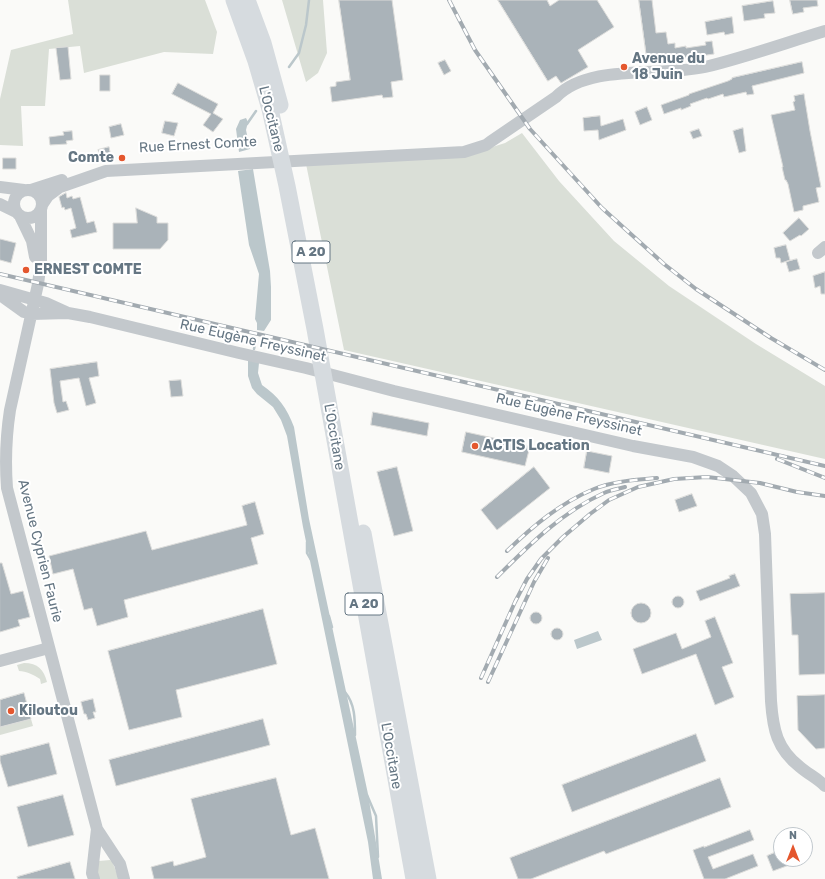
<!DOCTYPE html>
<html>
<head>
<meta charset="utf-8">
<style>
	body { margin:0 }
	#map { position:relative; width:825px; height:879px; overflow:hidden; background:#fafaf8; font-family:Rubik,sans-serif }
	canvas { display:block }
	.north { position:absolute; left:773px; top:827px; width:40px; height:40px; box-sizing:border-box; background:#fff; border:1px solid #c1c8cd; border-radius:50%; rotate:0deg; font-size:11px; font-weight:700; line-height:16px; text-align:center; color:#657683 }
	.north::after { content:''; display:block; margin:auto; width:14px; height:18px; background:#e4572e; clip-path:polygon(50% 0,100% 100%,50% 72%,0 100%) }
</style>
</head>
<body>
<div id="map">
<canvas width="825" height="879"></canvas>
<div class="north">N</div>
</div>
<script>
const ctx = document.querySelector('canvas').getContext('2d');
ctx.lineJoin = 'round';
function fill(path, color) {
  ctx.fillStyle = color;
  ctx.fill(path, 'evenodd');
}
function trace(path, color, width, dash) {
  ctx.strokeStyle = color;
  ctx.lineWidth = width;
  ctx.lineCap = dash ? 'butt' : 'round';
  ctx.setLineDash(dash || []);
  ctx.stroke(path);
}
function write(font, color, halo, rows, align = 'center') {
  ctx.font = font + ' Rubik,sans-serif';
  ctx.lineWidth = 4;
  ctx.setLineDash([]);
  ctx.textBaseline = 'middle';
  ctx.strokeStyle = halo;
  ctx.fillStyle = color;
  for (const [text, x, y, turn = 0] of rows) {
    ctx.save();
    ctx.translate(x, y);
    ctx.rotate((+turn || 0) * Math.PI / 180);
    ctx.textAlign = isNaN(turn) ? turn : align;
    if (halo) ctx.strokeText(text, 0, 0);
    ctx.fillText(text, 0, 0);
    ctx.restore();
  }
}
const green = new Path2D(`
	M 68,0 L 205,0 L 217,32 L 213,54 L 164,52 L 84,73 L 80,46 L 49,49 L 45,106 L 21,106 L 23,146 L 0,145 L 0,99 L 11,50 L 73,34 Z
	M 282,0 L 323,0 L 327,53 L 318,73 L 306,82 Z
	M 522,133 L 559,181 L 614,241 L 669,286 L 756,344 L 825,386 L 825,459 L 344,350 L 306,164 L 461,157 L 505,143 Z
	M 24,663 C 38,663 44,670 47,682 L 41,684 L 40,679 C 34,675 26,671 19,671 L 17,665 Z
	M 31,719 L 33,726 L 0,735 L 0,727 Z
	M 110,860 L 112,861 L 119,879 L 98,879 L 97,863 L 99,861 Z`);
const water = new Path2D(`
	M 246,118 L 248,122 L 246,130 L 250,149 L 239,152 L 236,129 L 240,120 Z
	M 253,169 L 270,271 L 271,287 L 271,320 L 264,331 L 257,330 L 257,323 L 255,319 L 259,274 L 249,245 L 238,171 Z
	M 248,360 L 259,363 L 258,373 L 262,385 C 278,396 287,408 294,427 L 309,519 L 368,794 L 382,879 L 373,879 L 368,842 L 303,527 L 287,436 L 281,420 L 273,407 L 257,394 L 252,388 L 248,376 Z
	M 598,631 L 602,640 L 577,649 L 574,640 Z`);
const stream = new Path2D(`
	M 289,67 L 299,53 L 306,25 L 309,0
	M 247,124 L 256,111
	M 254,349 L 256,340
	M 307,542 L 307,553 L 311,560
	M 329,616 L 332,627
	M 345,692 C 355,704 355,719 355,735
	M 367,795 L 376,816 L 378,857`);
const building = new Path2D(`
	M 339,0 L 392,0 L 403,80 L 391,82 L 393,97 L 383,98 L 382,95 L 332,102 L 330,87 L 336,86 L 336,82 L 350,80 Z
	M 498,0 L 547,0 L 550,6 L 559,0 L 597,0 L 614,27 L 578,50 L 588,67 L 561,83 L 556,76 L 548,81 Z
	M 639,0 L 652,0 L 656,33 L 666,32 L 668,44 L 675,43 L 675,48 L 686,46 L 686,48 L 706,45 L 705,42 L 712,41 L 714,54 L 678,59 L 677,55 L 647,59 Z
	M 790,0 L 817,0 L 818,6 L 803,8 L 804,12 L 793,14 Z
	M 773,1 L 775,13 L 764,14 L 765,18 L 744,21 L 742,6 Z
	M 732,17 L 734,33 L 725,35 L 724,32 L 707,35 L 705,22 Z
	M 68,47 L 71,79 L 60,80 L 56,48 Z
	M 445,60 L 451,71 L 444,75 L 438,63 Z
	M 802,62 L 804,73 L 752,86 L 754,94 L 747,95 L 746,92 L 724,97 L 723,94 L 708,99 L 707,98 L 690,104 L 691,106 L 681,110 L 681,108 L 664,114 L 661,105 L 689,95 L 689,94 L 728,81 L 732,79 L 732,78 Z
	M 100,75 L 110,75 L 110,91 L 100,91 Z
	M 178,83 L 218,104 L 213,113 L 223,119 L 213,132 L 203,125 L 211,114 L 172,94 Z
	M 804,94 L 810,131 L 821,187 L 816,188 L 819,202 L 803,206 L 803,210 L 794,212 L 788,184 L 786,180 L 785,180 L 782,167 L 783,167 L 771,115 L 795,110 L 793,102 L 795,101 L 794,96 Z
	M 647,107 L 652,120 L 640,125 L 635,112 Z
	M 600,116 L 601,126 L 623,119 L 626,130 L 599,140 L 598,130 L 584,131 L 583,118 Z
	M 165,121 L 178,123 L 174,136 L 162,133 Z
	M 121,124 L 124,135 L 111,138 L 109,127 Z
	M 743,128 L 746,151 L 739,153 L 733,131 Z
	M 699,129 L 702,136 L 693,139 L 690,132 Z
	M 72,131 L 73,140 L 66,141 L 67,144 L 50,145 L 49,137 L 64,135 L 63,132 Z
	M 109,147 L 111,157 L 101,159 L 98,150 Z
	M 3,158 L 16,158 L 16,169 L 3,169 Z
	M 66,193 L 67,198 L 72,196 L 73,199 L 80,197 L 87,223 L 94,221 L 97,232 L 72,238 L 70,230 L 76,228 L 71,208 L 65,210 L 64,207 L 62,208 L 59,197 Z
	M 136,208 L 157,217 L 157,223 L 168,223 L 168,240 L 160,249 L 113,249 L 113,223 L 137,223 Z
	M 799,218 L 809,229 L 801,236 L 800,235 L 790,241 L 783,233 Z
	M 0,239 L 16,243 L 11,263 L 0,260 Z
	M 786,245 L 790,260 L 781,263 L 780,258 L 776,258 L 774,248 Z
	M 797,259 L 800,269 L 789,272 L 786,262 Z
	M 825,272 L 825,294 L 821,294 L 820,286 L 815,288 L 813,276 Z
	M 97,362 L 99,376 L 89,378 L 96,403 L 86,406 L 79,378 L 60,381 L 63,402 L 66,401 L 69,410 L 57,413 L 54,403 L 50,369 Z
	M 181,380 L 183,396 L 171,397 L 169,381 Z
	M 373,412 L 429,423 L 427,436 L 371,425 Z
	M 466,432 L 530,446 L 525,466 L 462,452 Z
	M 587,451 L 612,456 L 609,473 L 584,468 Z
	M 397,467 L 413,531 L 394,536 L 377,472 Z
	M 534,467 L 550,488 L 497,530 L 481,510 Z
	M 692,494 L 697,506 L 679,512 L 675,500 Z
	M 255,502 L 264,534 L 251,538 L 258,564 L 124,600 L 128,617 L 97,626 L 92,608 L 84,610 L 73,569 L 53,574 L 49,556 L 146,531 L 152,550 L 247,525 L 242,506 Z
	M 0,563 L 2,563 L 11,594 L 23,591 L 30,617 L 18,620 L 20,626 L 0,632 Z
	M 735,574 L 740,586 L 700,601 L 696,591 L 730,578 L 729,576 Z
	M 825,593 L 825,674 L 799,675 L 798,635 L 792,635 L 790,594 Z
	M672 602a6 6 0 1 1 12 0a6 6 0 1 1-12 0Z
	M631 613a10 10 0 1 1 20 0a10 10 0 1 1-20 0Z
	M 263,609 L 277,664 L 176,690 L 182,717 L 129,730 L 108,651 Z
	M530 618a6 6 0 1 1 12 0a6 6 0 1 1-12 0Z
	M 715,617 L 733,663 L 722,667 L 734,697 L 715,705 L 696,654 L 642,674 L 633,649 L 676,633 L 682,649 L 711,637 L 705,621 Z
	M551 634a6 6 0 1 1 12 0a6 6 0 1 1-12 0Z
	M 24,693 L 31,719 L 0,727 L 0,700 Z
	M 825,695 L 825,748 L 816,749 L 798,730 L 797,696 Z
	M 93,699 L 96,712 L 93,712 L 95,718 L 88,720 L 86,714 L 84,714 L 81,702 Z
	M 263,719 L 270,745 L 116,786 L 109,760 Z
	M 696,734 L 706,761 L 572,812 L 562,785 Z
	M 49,743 L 57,774 L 8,787 L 0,761 L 0,756 Z
	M 276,778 L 291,835 L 315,828 L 329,879 L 154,879 L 151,867 L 173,861 L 174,866 L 206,857 L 191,799 Z
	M 720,778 L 731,807 L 606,854 L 604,851 L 531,879 L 518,879 L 510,858 Z
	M 63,795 L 74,835 L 28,847 L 17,807 Z
	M 750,830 L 754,840 L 708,857 L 713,869 L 753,854 L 758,866 L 725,879 L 704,879 L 693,850 L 704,846 L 704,847 Z
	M 781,850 L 781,859 L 803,860 L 773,871 L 767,856 Z
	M 70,862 L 75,879 L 18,879 L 17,877 Z`);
const minor = new Path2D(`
	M 0,187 L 24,190
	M14 204a14 14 0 1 1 28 0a14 14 0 1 1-28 0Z
	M 31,190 L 62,180
	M 0,204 L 16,212
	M 42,205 L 48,196 L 60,187 L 106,171 L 464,152 L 486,145 L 490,142 L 556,97 C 589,63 660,77 705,67 C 746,57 785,43 825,31
	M 41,209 L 41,261 L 38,284 L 10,410 C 6,436 5,461 7,488 L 97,829 L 120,864 L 124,879
	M 20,216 L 32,241 L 35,257
	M 818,253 L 825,247
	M 0,290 L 46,303 L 68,313 L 90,317 L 239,353 L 306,368 L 394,391 L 633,446 L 693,457 L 718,466 L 733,476 L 751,493 L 762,514 L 765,534 L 771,701 C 773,730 777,749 800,767 C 808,774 817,778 825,786
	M 0,295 L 24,312 L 32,314 L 67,313
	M 0,661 L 49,648
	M 94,879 L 92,873 L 97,829`);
const highway = new Path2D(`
	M 234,0 L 256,61 L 270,109 L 287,186 L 315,329 L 414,879
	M 247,0 L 263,43 L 280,105
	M 363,533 L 428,879`);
const rail = new Path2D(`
	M 449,0 L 475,50 L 530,129 L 602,208 L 664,264 L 696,289 L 771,338 L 825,370
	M 0,274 L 825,466
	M 777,459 L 825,478
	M 507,551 C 533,526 560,503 594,489 C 613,481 636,480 657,478
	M 497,577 C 529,545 562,512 604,493 C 611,490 618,489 625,487
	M 481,678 L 515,602 L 527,579 L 541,559 L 563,537 L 590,514 L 609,500 L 638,487 L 674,479 L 707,477 L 760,483 L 797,492 L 825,496
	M 488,682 L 534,582 L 548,558`);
const markers = [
	[624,67,4,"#e4572e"],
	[122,158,4,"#e4572e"],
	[26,270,4,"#e4572e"],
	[475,446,4,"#e4572e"],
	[11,711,4,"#e4572e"]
];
const shields = [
	[311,252,38],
	[364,604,38]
];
const shieldNames = [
	["A 20",311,252],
	["A 20",364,604]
];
const poiNames = [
	["Avenue du",632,59],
	["18 Juin",632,75],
	["Comte",114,158,"right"],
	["ERNEST COMTE",34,270],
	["ACTIS Location",483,446],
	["Kiloutou",19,711]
];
const streetNames = [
	["L'Occitane",271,119,76],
	["Rue Ernest Comte",198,145,-3],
	["Rue Eugène Freyssinet",253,341,13],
	["Rue Eugène Freyssinet",569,415,13],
	["L'Occitane",334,437,80],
	["Avenue Cyprien Faurie",40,551,76],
	["L'Occitane",391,756,80]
];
fill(green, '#dadfd7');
fill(water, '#bbc7cb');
trace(stream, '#bbc7cb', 2.5);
fill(building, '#aab3b9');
trace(building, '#dcdcda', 1);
trace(minor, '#c3c8cc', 12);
trace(highway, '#d6dbdf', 17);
trace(rail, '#a2aab0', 4);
trace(rail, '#fff', 2.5, [8]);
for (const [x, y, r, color] of markers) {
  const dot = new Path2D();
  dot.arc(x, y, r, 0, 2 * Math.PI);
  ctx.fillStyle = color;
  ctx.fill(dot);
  trace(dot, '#fff', 1.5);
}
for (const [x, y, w] of shields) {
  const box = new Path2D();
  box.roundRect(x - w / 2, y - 11, w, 22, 3);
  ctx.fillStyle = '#fff';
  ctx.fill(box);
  trace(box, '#657683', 1);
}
write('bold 13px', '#657683', null, shieldNames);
write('bold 14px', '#657683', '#fff', poiNames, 'left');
write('14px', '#657683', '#fff', streetNames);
</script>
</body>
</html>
